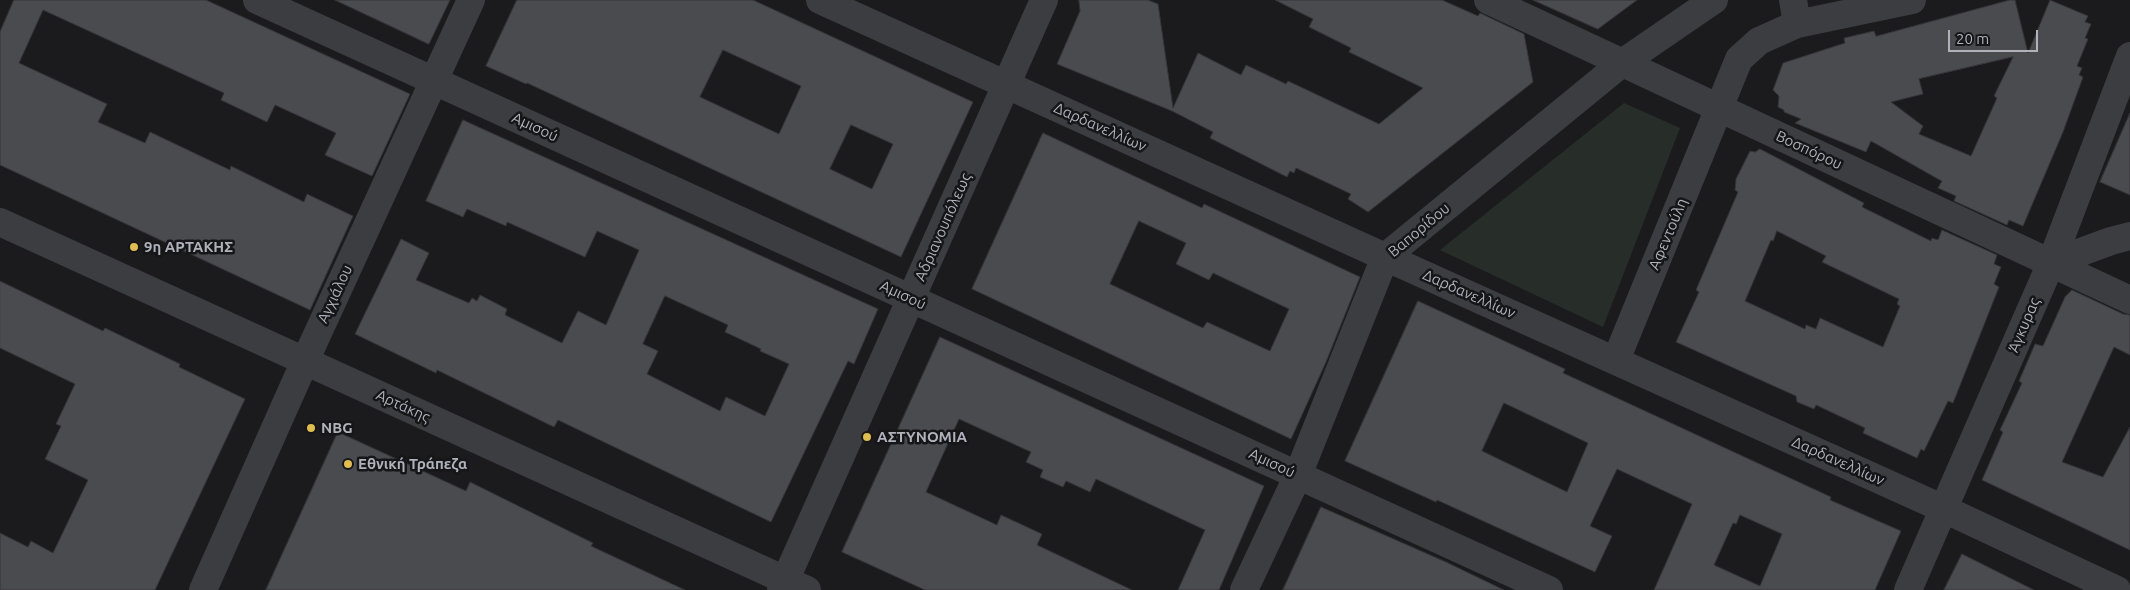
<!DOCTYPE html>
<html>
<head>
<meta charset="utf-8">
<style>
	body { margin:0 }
	#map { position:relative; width:2130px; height:590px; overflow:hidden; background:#1b1b1d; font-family:Ubuntu,sans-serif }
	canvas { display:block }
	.scale { position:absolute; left:1948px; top:30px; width:90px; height:22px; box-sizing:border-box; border:2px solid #afb1bb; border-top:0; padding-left:6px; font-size:15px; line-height:18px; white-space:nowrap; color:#afb1bb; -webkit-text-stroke:4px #161618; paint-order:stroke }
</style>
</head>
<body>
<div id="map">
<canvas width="2130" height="590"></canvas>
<div class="scale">20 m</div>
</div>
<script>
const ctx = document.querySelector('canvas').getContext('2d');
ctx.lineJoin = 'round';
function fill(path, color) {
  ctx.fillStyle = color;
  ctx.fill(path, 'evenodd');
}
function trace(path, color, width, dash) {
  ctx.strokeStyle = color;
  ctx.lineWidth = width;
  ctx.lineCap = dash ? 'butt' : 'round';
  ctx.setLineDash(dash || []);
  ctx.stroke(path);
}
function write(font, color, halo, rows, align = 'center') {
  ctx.font = font + ' Ubuntu,sans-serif';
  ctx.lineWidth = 5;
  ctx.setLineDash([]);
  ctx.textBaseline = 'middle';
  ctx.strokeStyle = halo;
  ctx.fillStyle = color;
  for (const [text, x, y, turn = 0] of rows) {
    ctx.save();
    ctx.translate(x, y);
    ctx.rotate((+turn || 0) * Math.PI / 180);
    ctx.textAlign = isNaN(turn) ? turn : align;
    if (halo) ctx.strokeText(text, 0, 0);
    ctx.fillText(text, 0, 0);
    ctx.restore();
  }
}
const green = new Path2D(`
	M 1624,103 L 1680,128 L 1603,327 L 1440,250 Z`);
const building = new Path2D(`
	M 14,0 L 206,0 L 410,94 L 372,176 L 325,155 L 336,133 L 275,105 L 267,122 L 221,100 L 224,93 L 43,10 L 19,63 L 107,104 L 98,122 L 145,143 L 150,132 L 230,170 L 231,166 L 304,202 L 307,194 L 353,216 L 310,310 L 0,165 L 0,32 Z
	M 335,0 L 450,0 L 429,44 Z
	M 517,0 L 753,0 L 973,102 L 901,257 L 527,83 L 526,84 L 486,66 ZM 723,50 L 801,86 L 779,134 L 700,97 ZM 851,125 L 893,144 L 872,189 L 830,169 Z
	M 1079,0 L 1148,0 L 1158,4 L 1173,108 L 1198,53 L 1241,75 L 1246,65 L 1286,84 L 1288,81 L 1379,124 L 1423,88 L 1349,52 L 1351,48 L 1309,27 L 1313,19 L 1275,0 L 1442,0 L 1478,16 L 1480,13 L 1524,34 L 1533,82 L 1368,212 L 1348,199 L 1351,194 L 1296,168 L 1294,173 L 1290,171 L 1287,177 L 1210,138 L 1213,132 L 1172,111 L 1057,64 L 1080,11 Z
	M 1533,0 L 1637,0 L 1598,29 Z
	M 2010,0 L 2015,0 L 2028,53 L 2050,0 L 2088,16 L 2085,22 L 2091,24 L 2085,38 L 2088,39 L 2077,66 L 2082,68 L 2079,75 L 2083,77 L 2063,132 L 2023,226 L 2009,220 L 2007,225 L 1954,201 L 1956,196 L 1938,188 L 1942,181 L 1938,179 L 1871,141 L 1866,152 L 1795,123 L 1801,119 L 1784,112 L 1784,110 L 1778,107 L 1779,96 L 1773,90 L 1783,63 L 1845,43 L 1844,38 L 1874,31 L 1876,36 ZM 2013,57 L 1994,96 L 1997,98 L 1971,156 L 1919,134 L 1923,126 L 1891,102 L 1923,94 L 1919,79 Z
	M 2130,113 L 2130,195 L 2100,182 Z
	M 463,120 L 878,309 L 854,364 L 848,361 L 771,522 L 558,420 L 554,427 L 437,370 L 436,373 L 355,334 L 401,239 L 429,253 L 416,280 L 469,303 L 472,298 L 477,301 L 480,295 L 507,309 L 505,315 L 562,343 L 578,311 L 606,325 L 639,250 L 597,231 L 585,257 L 507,222 L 506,226 L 467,209 L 463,217 L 426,201 ZM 665,296 L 728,325 L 725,332 L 761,349 L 760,351 L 789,364 L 765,416 L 726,397 L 720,411 L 647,374 L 658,351 L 643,344 Z
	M 1043,133 L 1202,208 L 1204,204 L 1360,277 L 1326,362 L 1291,439 L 972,289 ZM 1139,221 L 1186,243 L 1176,264 L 1209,280 L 1213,273 L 1289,309 L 1270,351 L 1207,322 L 1203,328 L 1110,284 Z
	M 1760,149 L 1864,203 L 1862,207 L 1931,241 L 1932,238 L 1938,240 L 1942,230 L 1997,255 L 1994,264 L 2001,267 L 1994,284 L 1999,287 L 1953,403 L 1948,401 L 1924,451 L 1921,449 L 1917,458 L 1863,433 L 1865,428 L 1816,405 L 1814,409 L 1797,402 L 1796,396 L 1676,342 L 1699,292 L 1696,290 L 1738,192 L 1735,190 L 1736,179 L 1750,151 L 1755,152 ZM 1777,231 L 1826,256 L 1822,262 L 1899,299 L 1897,304 L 1900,306 L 1883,347 L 1820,318 L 1816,329 L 1806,325 L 1805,329 L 1745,301 L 1771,240 L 1773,241 Z
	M 0,281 L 103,331 L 105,328 L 180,364 L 179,367 L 245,399 L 155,590 L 0,590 L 0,533 L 28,547 L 31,541 L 53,553 L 88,480 L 45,459 L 61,426 L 56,424 L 75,384 L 0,348 Z
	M 2072,290 L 2123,314 L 2130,315 L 2130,355 L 2114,347 L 2062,462 L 2103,477 L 2130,427 L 2130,550 L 1982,480 L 2003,432 L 2000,430 L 2022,383 L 2019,381 L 2035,344 L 2043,346 L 2065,297 Z
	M 1418,301 L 1565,369 L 1563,373 L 1831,497 L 1830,500 L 1901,531 L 1875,590 L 1654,590 L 1692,504 L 1617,469 L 1590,526 L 1612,536 L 1595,572 L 1437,500 L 1436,502 L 1345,461 ZM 1504,403 L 1588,443 L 1567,492 L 1482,451 ZM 1740,515 L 1782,534 L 1760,586 L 1714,565 L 1733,523 L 1736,524 Z
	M 940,337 L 1264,486 L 1219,590 L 1178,590 L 1205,530 L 1096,479 L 1090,492 L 1066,481 L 1063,487 L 1040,477 L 1043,470 L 1026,462 L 1031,452 L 959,419 L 926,492 L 997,525 L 1001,515 L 1042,534 L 1037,545 L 1132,590 L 925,590 L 842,552 Z
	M 338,432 L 466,491 L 470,482 L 593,543 L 591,546 L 685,590 L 266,590 Z
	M 1321,507 L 1446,562 L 1504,590 L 1283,590 Z
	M 1962,554 L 2034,590 L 1944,590 Z`);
const minor = new Path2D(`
	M 257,0 L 1549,590
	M 820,0 L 1385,257 L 1944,509 L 2117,590
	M 1488,0 L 2130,300
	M 1793,0 L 1797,24
	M 0,222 L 807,590
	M 2051,263 L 2111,241 L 2130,236
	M 1616,360 L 1739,59 L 1759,41 L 1797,24 L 1912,0
	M 203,590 L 305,361 L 471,0
	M 781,590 L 1044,0
	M 1244,590 L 1298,475 L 1385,257 L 1622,63 L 1714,0
	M 1908,590 L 2051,263 L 2130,56`);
const markers = [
	[134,247,5,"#dfbd51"],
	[311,428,5,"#dfbd51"],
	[867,437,5,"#dfbd51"],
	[348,464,5,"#dfbd51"]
];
const streetNames = [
	["Αμισού",535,127,25],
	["Δαρδανελλίων",1100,127,24],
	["Βοσπόρου",1809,150,25],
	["Αδριανουπόλεως",943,227,-66],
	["Βαπορίδου",1419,230,-40],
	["Αφεντούλη",1668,234,-67],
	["Αγχιάλου",335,294,-65],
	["Δαρδανελλίων",1469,294,24],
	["Αμισού",903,295,25],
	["Άγκυρας",2024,325,-67],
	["Αρτάκης",403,406,25],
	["Δαρδανελλίων",1838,461,24],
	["Αμισού",1272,463,25]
];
const poiNames = [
	["9η ΑΡΤΑΚΗΣ",144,247],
	["NBG",321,428],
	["ΑΣΤΥΝΟΜΙΑ",877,437],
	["Εθνική Τράπεζα",358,464]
];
fill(green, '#272e29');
fill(building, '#4a4b4f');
trace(building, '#353539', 1);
trace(minor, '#3c3d41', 28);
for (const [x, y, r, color] of markers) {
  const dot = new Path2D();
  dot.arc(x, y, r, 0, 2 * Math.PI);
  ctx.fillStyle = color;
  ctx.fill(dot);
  trace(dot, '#161618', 2);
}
write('15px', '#afb1bb', '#161618', streetNames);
write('bold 15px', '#afb1bb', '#161618', poiNames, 'left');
</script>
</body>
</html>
